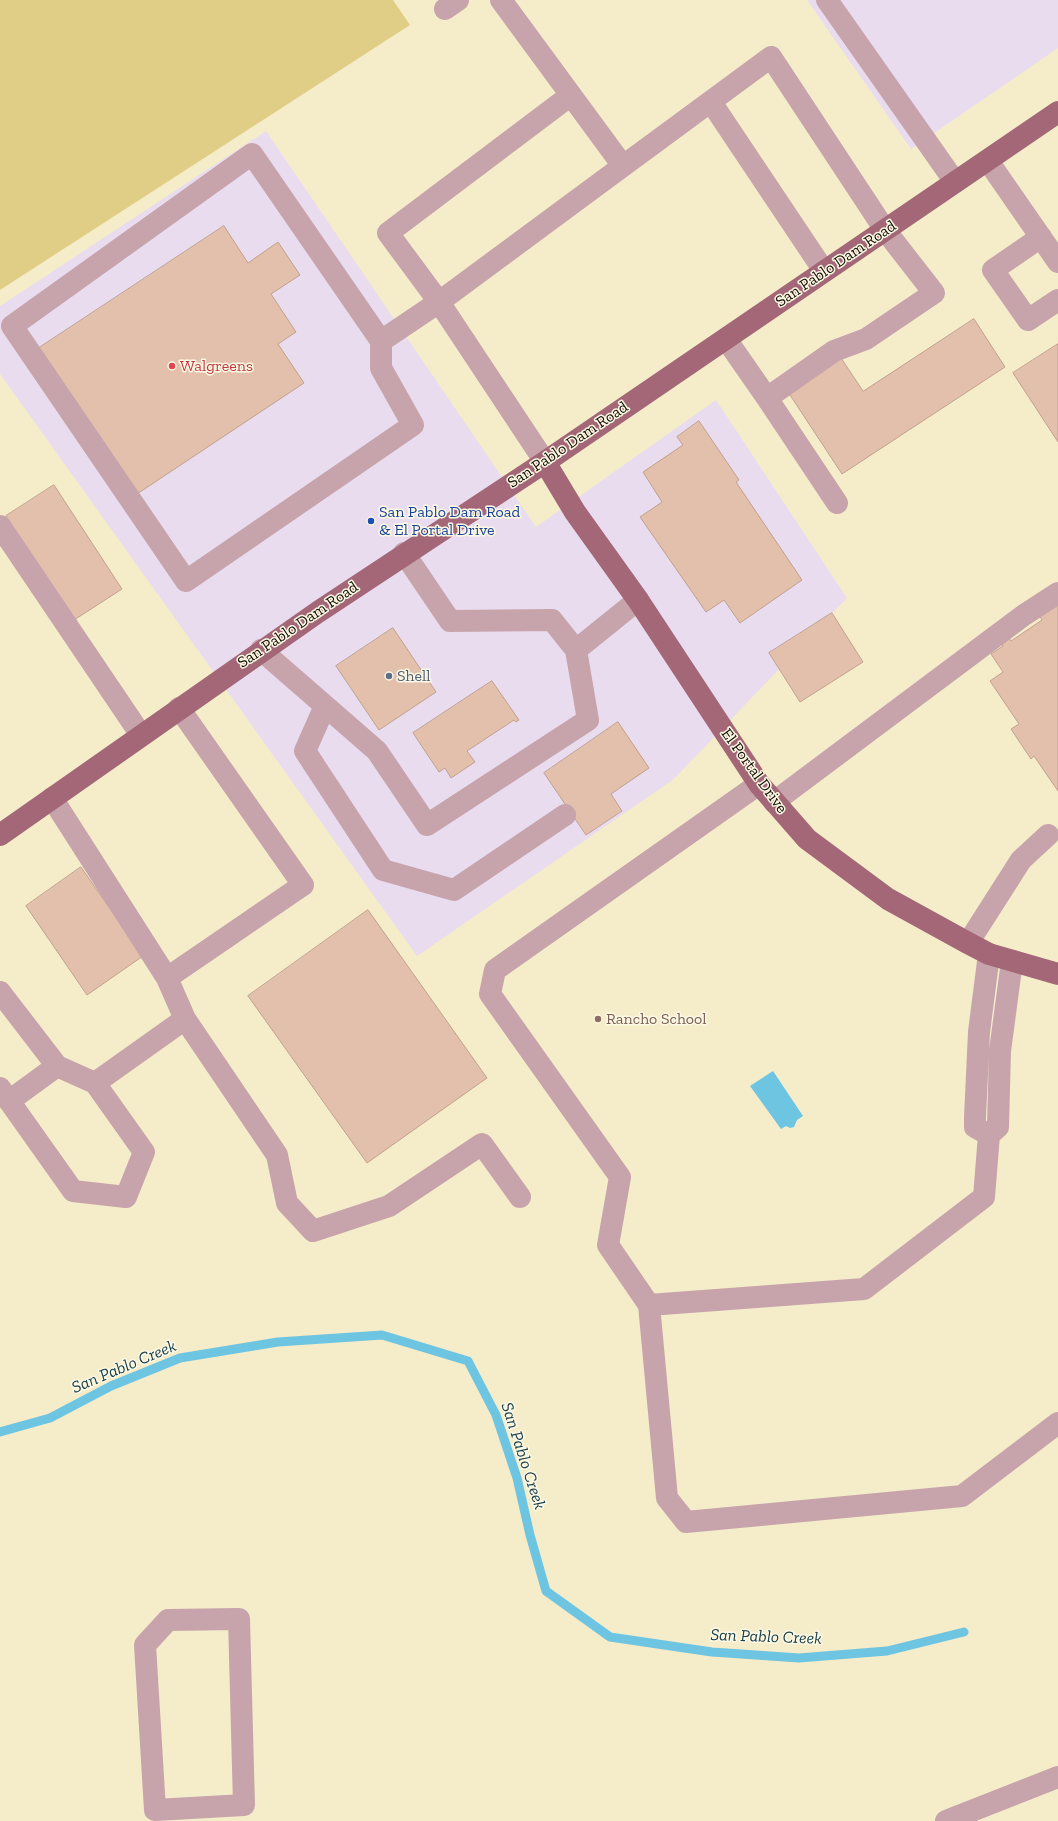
<!DOCTYPE html>
<html>
<head>
<meta charset="utf-8">
<style>
	body { margin:0 }
	canvas { display:block; background:#f5ecc9 }
</style>
</head>
<body>
<canvas width="1058" height="1821"></canvas>
<script>
const ctx = document.querySelector('canvas').getContext('2d');
ctx.lineJoin = 'round';
function fill(path, color) {
  ctx.fillStyle = color;
  ctx.fill(path, 'evenodd');
}
function trace(path, color, width, dash) {
  ctx.strokeStyle = color;
  ctx.lineWidth = width;
  ctx.lineCap = dash ? 'butt' : 'round';
  ctx.setLineDash(dash || []);
  ctx.stroke(path);
}
function write(font, color, halo, rows, align = 'center') {
  ctx.font = font + ' "Zilla Slab",serif';
  ctx.lineWidth = 3;
  ctx.setLineDash([]);
  ctx.textBaseline = 'middle';
  ctx.strokeStyle = halo;
  ctx.fillStyle = color;
  for (const [text, x, y, turn = 0] of rows) {
    ctx.save();
    ctx.translate(x, y);
    ctx.rotate((+turn || 0) * Math.PI / 180);
    ctx.textAlign = isNaN(turn) ? turn : align;
    if (halo) ctx.strokeText(text, 0, 0);
    ctx.fillText(text, 0, 0);
    ctx.restore();
  }
}
const commercial = new Path2D(`
	M 807,0 L 1058,0 L 1058,48 L 911,149 Z
	M 266,131 L 536,527 L 716,400 L 847,598 L 674,779 L 417,956 L 0,374 L 0,306 Z`);
const green = new Path2D(`
	M 0,0 L 393,0 L 410,25 L 0,290 Z`);
const water = new Path2D(`
	M 773,1071 L 803,1116 L 797,1120 L 794,1127 L 790,1128 L 786,1126 L 781,1129 L 750,1086 Z`);
const stream = new Path2D(`
	M 0,1432 L 50,1418 L 111,1386 L 180,1358 L 278,1342 L 382,1335 L 468,1361 L 496,1415 L 517,1478 L 530,1535 L 546,1591 L 610,1637 L 712,1652 L 799,1658 L 887,1651 L 964,1632`);
const building = new Path2D(`
	M 224,226 L 248,263 L 278,242 L 300,275 L 271,294 L 296,332 L 278,344 L 304,383 L 137,494 L 39,348 Z
	M 974,319 L 1005,367 L 842,474 L 786,389 L 839,355 L 863,391 Z
	M 1058,344 L 1058,442 L 1013,373 Z
	M 699,421 L 739,480 L 736,482 L 802,580 L 740,623 L 724,600 L 706,612 L 640,517 L 662,502 L 643,472 L 683,445 L 677,437 Z
	M 54,485 L 122,589 L 74,620 L 6,516 Z
	M 1058,604 L 1058,791 L 1034,756 L 1031,759 L 1011,729 L 1019,724 L 990,681 L 1003,672 L 991,654 L 1003,646 L 999,640 L 1007,635 L 1011,641 L 1042,620 L 1036,610 Z
	M 832,613 L 863,662 L 800,702 L 769,653 Z
	M 393,628 L 436,692 L 379,730 L 336,666 Z
	M 492,681 L 519,720 L 516,722 L 514,720 L 467,751 L 475,762 L 451,778 L 445,768 L 439,772 L 413,733 Z
	M 618,722 L 649,768 L 611,794 L 622,811 L 586,835 L 544,773 Z
	M 81,867 L 143,956 L 87,995 L 26,906 Z
	M 368,910 L 487,1078 L 367,1163 L 248,996 Z`);
const minor = new Path2D(`
	M 501,0 L 623,166 L 771,57 L 885,230 L 934,293 L 866,339 L 834,351 L 767,398 L 726,339
	M 827,0 L 955,182
	M 445,9 L 458,0
	M 711,102 L 824,271
	M 988,161 L 1058,262
	M 1041,237 L 993,270 L 1028,320 L 1058,300
	M 381,341 L 381,368 L 413,425 L 186,581 L 12,326 L 252,154 L 381,341 L 439,302 L 623,166
	M 767,398 L 837,503
	M 545,462 L 439,302 L 388,233 L 571,95
	M 0,526 L 141,735
	M 404,553 L 450,621 L 552,620 L 576,650 L 638,600
	M 261,650 L 377,751 L 427,825 L 588,720 L 576,650
	M 325,706 L 305,751 L 383,870 L 454,890 L 565,815
	M 759,784 L 495,970 L 490,994 L 620,1177 L 608,1245 L 649,1305 L 864,1289 L 984,1197 L 989,1135 L 998,1127 L 1000,1051 L 1012,961
	M 52,798 L 167,978 L 303,885 L 179,708
	M 774,802 L 1024,615 L 1058,593
	M 968,943 L 1021,860 L 1048,835
	M 167,978 L 185,1019 L 277,1155 L 287,1203 L 313,1231 L 389,1206 L 482,1144 L 520,1197
	M 0,992 L 57,1066 L 95,1083 L 144,1152 L 126,1197 L 73,1191 L 0,1088
	M 95,1083 L 185,1019
	M 9,1101 L 57,1066
	M 989,1135 L 975,1127 L 975,1117 L 979,1032 L 989,954
	M 649,1305 L 667,1498 L 686,1522 L 962,1496 L 1058,1423
	M 239,1619 L 244,1805 L 155,1810 L 145,1645 L 168,1620 Z
	M 946,1821 L 1058,1777`);
const major = new Path2D(`
	M 545,462 L 575,512 L 638,600 L 759,784 L 807,839 L 888,899 L 968,943 L 989,954 L 1058,974
	M 0,835 L 318,612 L 545,462 L 1058,112`);
const markers = [
	[172,366,4,"#e0444e"],
	[371,521,4,"#1a4fb4"],
	[389,676,4,"#5c6f8a"],
	[598,1019,4,"#8d6e63"]
];
const streetNames = [
	["San Pablo Dam Road",836,264,-34],
	["San Pablo Dam Road",568,445,-34],
	["San Pablo Dam Road",298,625,-34],
	["El Portal Drive",754,771,54]
];
const healthNames = [
	["Walgreens",180,366]
];
const transitNames = [
	["San Pablo Dam Road",379,512],
	["& El Portal Drive",379,530]
];
const serviceNames = [
	["Shell",397,676]
];
const educationNames = [
	["Rancho School",606,1019]
];
const waterNames = [
	["San Pablo Creek",124,1367,-23],
	["San Pablo Creek",523,1456,72],
	["San Pablo Creek",766,1637,2]
];
fill(commercial, '#eadcef');
fill(green, '#e0ce87');
fill(water, '#6ec5e2');
trace(stream, '#6ec5e2', 9);
fill(building, '#e2c0ac');
trace(building, '#c1a18e', 1);
trace(minor, '#c7a4ac', 22);
trace(major, '#a36778', 22);
for (const [x, y, r, color] of markers) {
  const dot = new Path2D();
  dot.arc(x, y, r, 0, 2 * Math.PI);
  ctx.fillStyle = color;
  ctx.fill(dot);
  trace(dot, '#fef9e4', 1.5);
}
write('16px', '#100d03', '#fef9e4', streetNames);
write('16px', '#be3a42', '#fef9e4', healthNames, 'left');
write('16px', '#164399', '#fef9e4', transitNames, 'left');
write('16px', '#4e5e75', '#fef9e4', serviceNames, 'left');
write('16px', '#785e54', '#fef9e4', educationNames, 'left');
write('italic 17px', '#18404d', '#fef9e4', waterNames);
</script>
</body>
</html>
